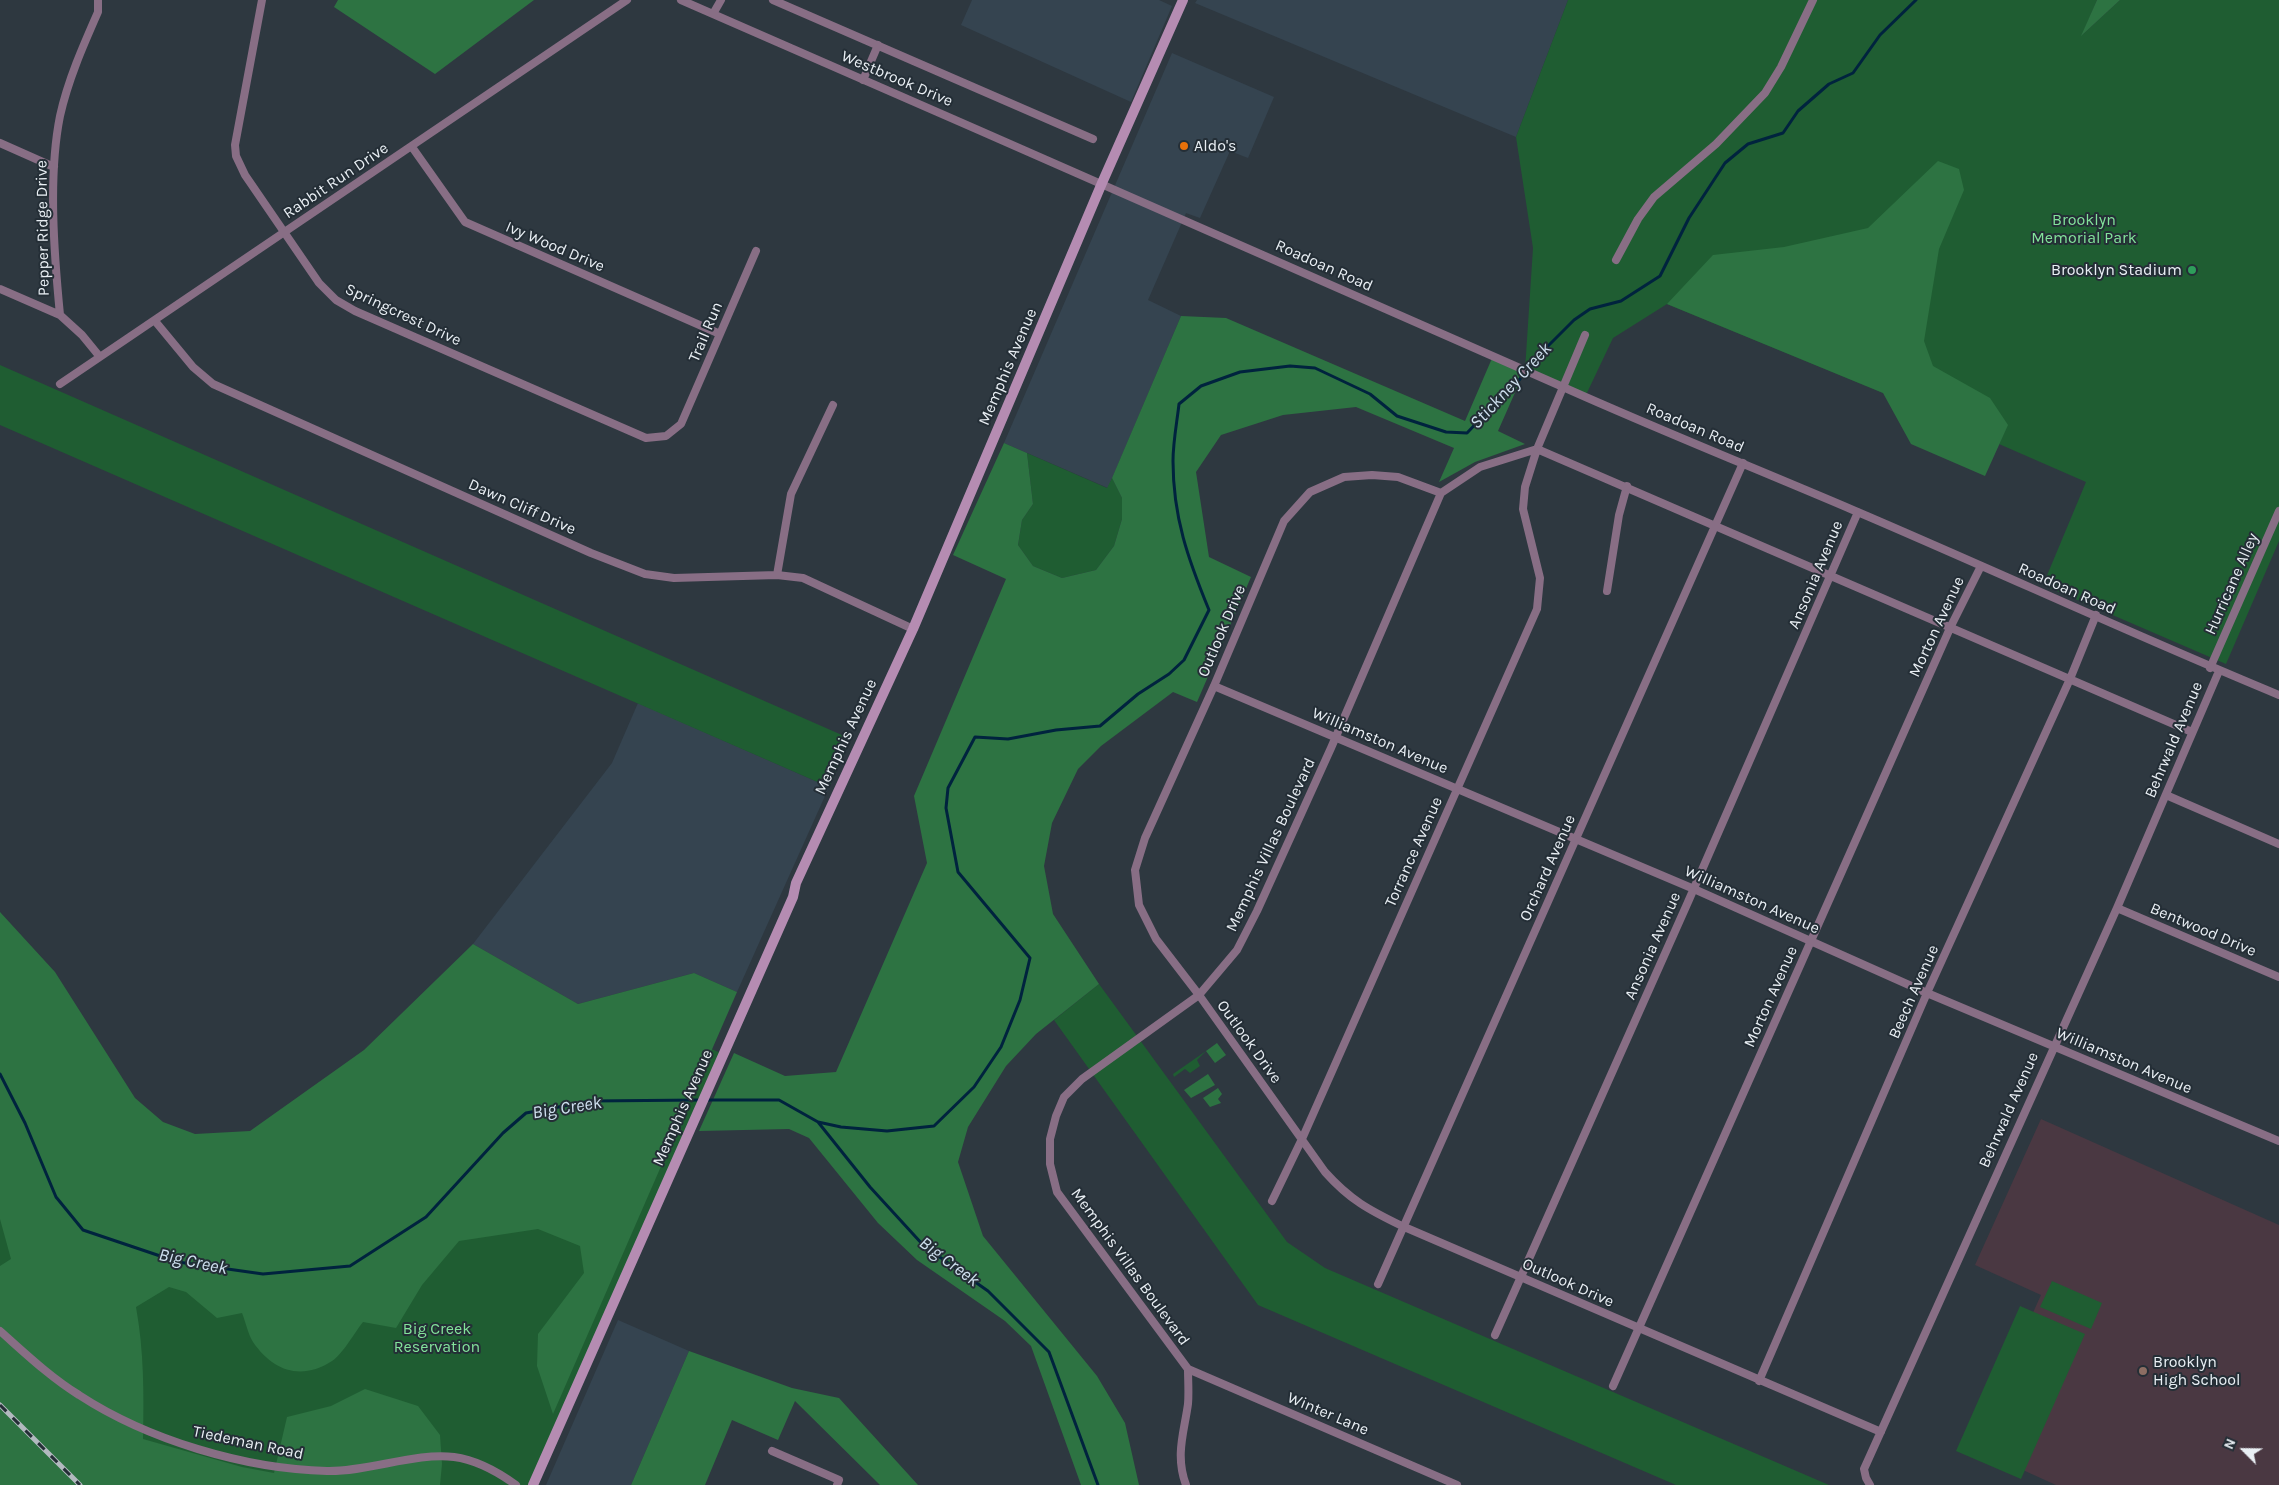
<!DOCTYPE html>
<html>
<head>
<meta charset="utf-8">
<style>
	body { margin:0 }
	#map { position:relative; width:2279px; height:1485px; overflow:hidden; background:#2e3840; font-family:Karla,sans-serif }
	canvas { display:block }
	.north { position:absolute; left:2219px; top:1425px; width:50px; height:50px; -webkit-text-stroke:4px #242e36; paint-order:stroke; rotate:293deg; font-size:14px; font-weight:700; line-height:20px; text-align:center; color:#e9eff4 }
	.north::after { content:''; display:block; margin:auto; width:18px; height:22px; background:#e9eff4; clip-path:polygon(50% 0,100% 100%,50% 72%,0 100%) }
</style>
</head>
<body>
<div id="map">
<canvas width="2279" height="1485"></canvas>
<div class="north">N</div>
</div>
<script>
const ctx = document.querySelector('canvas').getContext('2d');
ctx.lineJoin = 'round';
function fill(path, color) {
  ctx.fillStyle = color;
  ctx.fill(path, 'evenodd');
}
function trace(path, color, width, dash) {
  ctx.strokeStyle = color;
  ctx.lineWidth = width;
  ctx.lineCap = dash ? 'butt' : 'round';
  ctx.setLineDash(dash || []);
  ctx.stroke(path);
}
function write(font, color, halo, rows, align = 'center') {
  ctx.font = font + ' Karla,sans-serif';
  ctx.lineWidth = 4;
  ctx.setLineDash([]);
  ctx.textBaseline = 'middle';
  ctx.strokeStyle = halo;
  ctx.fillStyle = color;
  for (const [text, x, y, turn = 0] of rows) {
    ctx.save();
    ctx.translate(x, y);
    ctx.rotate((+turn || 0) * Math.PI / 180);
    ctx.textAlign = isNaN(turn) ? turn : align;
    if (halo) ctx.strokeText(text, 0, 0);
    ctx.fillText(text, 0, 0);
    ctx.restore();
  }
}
const built = new Path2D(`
	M 972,0 L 1159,0 L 1172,6 L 1131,102 L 961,25 Z
	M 1197,0 L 1568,0 L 1516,137 L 1195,3 Z
	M 1172,53 L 1274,97 L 1248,158 L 1230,151 L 1200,218 L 1186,213 L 1148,300 L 1181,316 L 1108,488 L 1004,443 Z
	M 638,703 L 829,787 L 737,992 L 694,973 L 578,1004 L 473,944 L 612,763 Z
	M 618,1320 L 689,1351 L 631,1485 L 546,1485 Z`);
const education = new Path2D(`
	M 2041,1119 L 2279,1225 L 2279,1485 L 2056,1485 L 1972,1447 L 2041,1295 L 1975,1265 Z`);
const green = new Path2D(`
	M 1568,0 L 2097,0 L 2082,35 L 2120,0 L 2279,0 L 2279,541 L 2226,664 L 2043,585 L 2086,482 L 1999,444 L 2007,425 L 1915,406 L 1667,304 L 1613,338 L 1585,397 L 1525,370 L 1533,248 L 1516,137 Z
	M 0,365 L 851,739 L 829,787 L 0,425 Z
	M 1027,453 L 1107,488 L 1112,478 L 1122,498 L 1122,519 L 1114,546 L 1096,570 L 1062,578 L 1033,566 L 1018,545 L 1022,520 L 1033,504 Z
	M 1099,984 L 1287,1242 L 1325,1268 L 1829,1485 L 1676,1485 L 1258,1305 L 1054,1020 Z
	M 0,989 L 88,1181 L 698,1043 L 723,1054 L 533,1485 L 103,1485 L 0,1381 Z
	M 1206,1051 L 1197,1060 L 1200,1066 L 1190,1073 L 1185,1069 L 1174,1077 L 1173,1074 Z
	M 2052,1281 L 2102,1303 L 2091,1329 L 2040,1307 Z
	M 2020,1306 L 2085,1334 L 2021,1479 L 1956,1451 Z`);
const forest = new Path2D(`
	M 338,0 L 534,0 L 435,74 L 334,7 Z
	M 2097,0 L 2120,0 L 2081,36 Z
	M 1938,161 L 1959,169 L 1964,190 L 1939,249 L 1924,341 L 1933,366 L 1990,398 L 2008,425 L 1985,476 L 1911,444 L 1883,393 L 1667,304 L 1713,255 L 1784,247 L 1868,228 Z
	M 1181,316 L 1226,318 L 1465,421 L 1493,356 L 1525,370 L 1498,431 L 1525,444 L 1475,462 L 1439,482 L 1454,448 L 1356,407 L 1283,415 L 1221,435 L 1196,472 L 1209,557 L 1251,577 L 1197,702 L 1173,692 L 1101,746 L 1078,769 L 1052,823 L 1044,866 L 1053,914 L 1099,984 L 1036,1034 L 1006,1066 L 968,1127 L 958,1162 L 983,1236 L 1097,1376 L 1125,1423 L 1139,1485 L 1081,1485 L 1031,1346 L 1005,1321 L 917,1260 L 878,1223 L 809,1138 L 789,1129 L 699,1131 L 734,1053 L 785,1076 L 836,1072 L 927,863 L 914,796 L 1006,579 L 953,555 L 1004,443 L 1027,453 L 1033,504 L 1022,520 L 1018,545 L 1033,566 L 1062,578 L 1096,570 L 1114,546 L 1122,519 L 1122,498 L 1112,478 Z
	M 0,912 L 55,972 L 135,1098 L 163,1122 L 195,1134 L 250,1131 L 364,1050 L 473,944 L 578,1004 L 694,973 L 737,992 L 553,1414 L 537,1366 L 538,1334 L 584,1273 L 580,1246 L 538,1229 L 459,1241 L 422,1285 L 396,1328 L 363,1322 C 355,1332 342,1355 332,1361 C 301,1381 273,1371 253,1342 C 248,1334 246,1323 242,1313 L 217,1318 L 186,1292 L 169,1287 L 136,1307 C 144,1351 144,1394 143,1439 L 242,1467 L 274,1473 L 287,1417 L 331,1406 L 365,1389 L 418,1406 L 440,1435 L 442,1464 L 440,1485 L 0,1485 L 0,1266 L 11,1259 L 0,1219 Z
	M 1217,1043 L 1226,1055 L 1215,1063 L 1206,1051 Z
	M 1208,1074 L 1215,1085 L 1191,1098 L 1184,1090 Z
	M 1218,1088 L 1222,1094 L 1218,1099 L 1221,1103 L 1210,1107 L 1203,1098 Z
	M 689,1351 L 792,1388 L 839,1398 L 918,1485 L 880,1485 L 795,1401 L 778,1440 L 732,1420 L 705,1485 L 631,1485 Z`);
const stream = new Path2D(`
	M 0,1074 L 25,1123 L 56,1197 L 83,1230 L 178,1262 L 263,1274 L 350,1266 L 426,1217 L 503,1133 L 526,1113 L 591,1101 L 700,1100
	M 706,1100 L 779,1100 L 818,1122 L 870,1187 L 924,1246 L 988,1291 L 1049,1352 L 1098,1485
	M 818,1122 L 841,1127 L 887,1131 L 934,1126 L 974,1087 L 1001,1047 L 1020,1000 L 1030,958 L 958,872 L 946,808 L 948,788 L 975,737 L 1008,739 L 1056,730 L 1100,726 L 1138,694 L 1169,674 L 1184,660 L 1209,610 C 1188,559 1173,517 1173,461 C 1173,442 1177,422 1179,404 L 1201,386 L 1240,372 L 1290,366 L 1315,368 L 1370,394 L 1397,416 L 1446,432 L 1467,433 L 1504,394 L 1512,389 L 1539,355 L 1574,320 L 1590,309 L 1621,301 L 1660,276 L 1689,218 L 1725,163 L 1748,144 L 1783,133 L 1798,111 L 1829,84 L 1853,73 L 1880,35 L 1916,0`);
const street = new Path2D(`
	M 98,0 L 98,12 C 83,46 68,80 60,116 C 48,176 54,253 60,315 L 82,335 L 100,357
	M 262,0 L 235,145 L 236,156 L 245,175 L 319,283 L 336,300 L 355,311 L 646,438 L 666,436 L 681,424 L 756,251
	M 681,0 C 975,129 1270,256 1563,387 C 1659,430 1757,469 1853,510 C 1996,571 2136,636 2279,695
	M 773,0 L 1093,139
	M 713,14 L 721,0
	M 863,80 L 878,45
	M 0,143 L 54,167
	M 412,147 L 465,222 L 720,334
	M 1616,260 L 1638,219 L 1654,197 L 1716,144 L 1765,93 L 1781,67 L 1813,0
	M 0,289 L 60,315
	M 155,321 L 193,367 L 213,384 L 591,553 L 645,574 L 674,578 L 777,575 L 803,578 L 913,629
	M 60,384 L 627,0
	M 1441,493 L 1398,477 L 1372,475 L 1344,477 L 1310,492 L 1284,521 L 1214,686 L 1145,838 L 1135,870 L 1139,905 L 1156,939 L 1199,995 L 1325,1172 C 1350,1200 1369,1210 1402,1226 L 1881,1432
	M 777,575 L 791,494 L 833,405
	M 1607,591 L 1619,515 L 1627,486
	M 2210,668 L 2279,511
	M 1214,686 L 1694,889 L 1927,993 L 2279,1141
	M 2166,795 L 2279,844
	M 2117,908 L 2279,977
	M 1272,1201 L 1302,1139 L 1537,609 L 1540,578 L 1523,509 L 1525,487 L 1537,449 L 2192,732
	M 1378,1284 L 1743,463
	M 0,1331 C 26,1354 50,1377 79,1395 C 148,1440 245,1469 327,1471 C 368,1472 416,1452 454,1457 C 477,1460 498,1472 516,1485
	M 1495,1335 L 1688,902 L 1858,512
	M 1188,1369 L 1457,1485
	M 1759,1381 L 1927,993 L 2070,679 L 2096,615
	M 1613,1386 L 1951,626 L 1981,566
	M 772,1451 L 839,1480 L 837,1485
	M 1186,1485 C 1175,1455 1184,1433 1188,1404 C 1189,1393 1188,1380 1188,1369 L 1057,1192 L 1050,1164 L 1050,1139 L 1056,1116 L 1064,1097 L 1082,1079 L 1199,995 L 1237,950 L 1257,911 L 1331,748 L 1441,493 L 1480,467 L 1537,449 L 1585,335
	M 1870,1485 L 1866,1478 L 1864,1469 L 2117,908 L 2219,671`);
const secondary = new Path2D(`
	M 533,1485 L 793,897 L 796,883 L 913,629 L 1102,183 L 1183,0`);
const rail = new Path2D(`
	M 0,1405 L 80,1485`);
const markers = [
	[1184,146,5,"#e8710a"],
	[2192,270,5,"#2e9e5b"],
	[2143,1371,5,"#8d6e63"]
];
const streetNames = [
	["Westbrook Drive",897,79,23],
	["Rabbit Run Drive",336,181,-34],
	["Pepper Ridge Drive",43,228,-91],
	["Ivy Wood Drive",555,247,23],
	["Roadoan Road",1324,266,24],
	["Springcrest Drive",403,315,25],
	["Trail Run",706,332,-67],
	["Memphis Avenue",1008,367,-67],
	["Roadoan Road",1695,428,23],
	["Dawn Cliff Drive",522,507,24],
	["Ansonia Avenue",1816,575,-67],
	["Hurricane Alley",2232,584,-66],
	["Roadoan Road",2067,589,24],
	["Morton Avenue",1937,627,-65],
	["Outlook Drive",1222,631,-67],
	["Memphis Avenue",846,737,-65],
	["Behrwald Avenue",2174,740,-67],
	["Williamston Avenue",1380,741,23],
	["Memphis Villas Boulevard",1271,845,-65],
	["Torrance Avenue",1414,852,-66],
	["Orchard Avenue",1548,868,-66],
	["Williamston Avenue",1752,900,24],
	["Bentwood Drive",2203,930,23],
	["Ansonia Avenue",1653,946,-66],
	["Beech Avenue",1914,992,-66],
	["Morton Avenue",1771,997,-66],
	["Outlook Drive",1249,1042,54],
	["Williamston Avenue",2124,1061,23],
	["Memphis Avenue",683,1108,-66],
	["Behrwald Avenue",2009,1110,-66],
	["Memphis Villas Boulevard",1130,1267,54],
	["Outlook Drive",1568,1283,24],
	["Winter Lane",1328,1414,23],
	["Tiedeman Road",248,1443,12]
];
const poiNames = [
	["Aldo's",1194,146],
	["Brooklyn Stadium",2182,270,"right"],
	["Brooklyn",2153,1362],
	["High School",2153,1380]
];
const parkNames = [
	["Brooklyn",2084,220],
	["Memorial Park",2084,238],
	["Big Creek",437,1329],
	["Reservation",437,1347]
];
const waterNames = [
	["Stickney Creek",1511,386,-47],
	["Big Creek",567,1108,-9],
	["Big Creek",193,1262,12],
	["Big Creek",949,1262,37]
];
fill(built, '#354450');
fill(education, '#4a3842');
fill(green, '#1f5d32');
fill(forest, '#2d7342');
trace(stream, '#00233e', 3);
trace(street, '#886e85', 8);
trace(secondary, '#b58cb2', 10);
trace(rail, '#b2b9bf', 5);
trace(rail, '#242e36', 3, [9]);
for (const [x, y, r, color] of markers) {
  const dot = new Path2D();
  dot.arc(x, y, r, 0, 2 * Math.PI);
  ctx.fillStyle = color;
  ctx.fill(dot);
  trace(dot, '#242e36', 2);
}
write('16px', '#e9eff4', '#242e36', streetNames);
write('16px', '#e9eff4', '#242e36', poiNames, 'left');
write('16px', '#83e39b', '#242e36', parkNames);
write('italic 18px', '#cfe0ef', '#242e36', waterNames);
</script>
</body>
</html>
